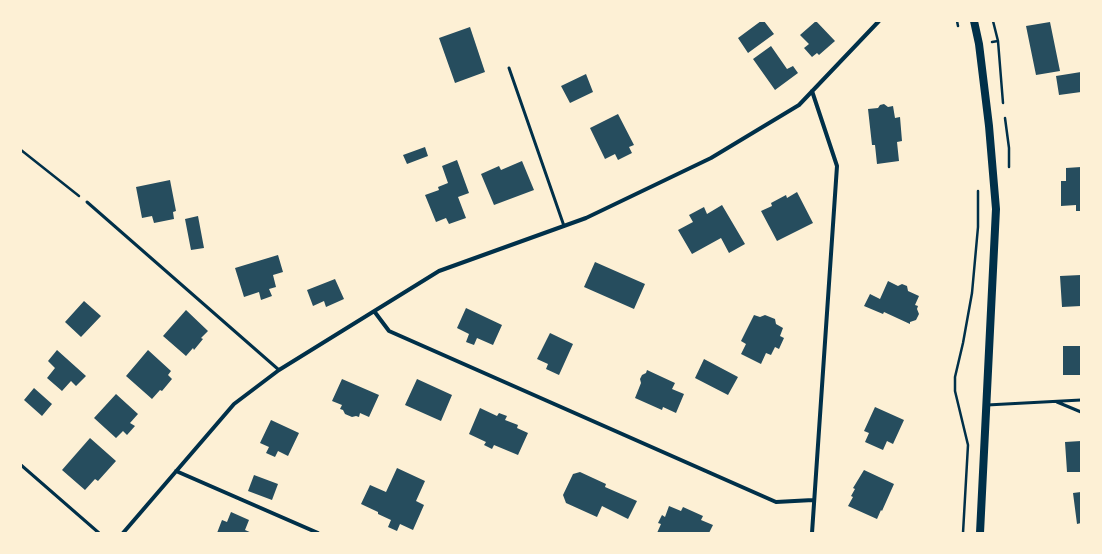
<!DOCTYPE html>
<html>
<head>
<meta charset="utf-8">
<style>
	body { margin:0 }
	#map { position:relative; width:1102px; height:554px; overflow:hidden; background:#fdf0d5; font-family:Overpass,sans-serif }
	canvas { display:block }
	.frame { position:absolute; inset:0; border:22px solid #fdf0d5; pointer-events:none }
</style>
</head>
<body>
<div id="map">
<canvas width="1102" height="554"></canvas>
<div class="frame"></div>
</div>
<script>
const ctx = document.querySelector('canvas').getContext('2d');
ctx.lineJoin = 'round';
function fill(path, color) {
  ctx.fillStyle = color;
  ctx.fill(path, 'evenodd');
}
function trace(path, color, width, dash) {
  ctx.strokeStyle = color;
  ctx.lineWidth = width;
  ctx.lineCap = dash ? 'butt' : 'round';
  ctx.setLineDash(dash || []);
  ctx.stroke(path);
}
const building = new Path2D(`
	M 761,21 L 764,21 L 774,34 L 748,53 L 738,38 Z
	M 816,21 L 835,41 L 819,55 L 817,53 L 812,57 L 804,48 L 809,44 L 800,35 Z
	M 1050,22 L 1060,71 L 1036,75 L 1026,26 Z
	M 470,27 L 485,72 L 455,83 L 439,38 Z
	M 771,46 L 787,69 L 793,66 L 798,73 L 775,90 L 753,59 Z
	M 1081,72 L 1081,92 L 1059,95 L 1056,76 Z
	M 586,74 L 593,92 L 570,103 L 561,86 Z
	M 884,104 L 888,107 L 893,106 L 895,118 L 900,117 L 902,141 L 897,142 L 899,161 L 877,164 L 875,145 L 872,145 L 868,109 L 878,108 L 880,105 Z
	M 618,114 L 634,145 L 629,147 L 632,153 L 618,160 L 615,154 L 605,159 L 590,128 Z
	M 425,147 L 428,156 L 407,164 L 403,155 Z
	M 457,160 L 469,193 L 458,197 L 466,218 L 449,224 L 446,218 L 436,222 L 425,195 L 439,190 L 438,187 L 448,183 L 442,166 Z
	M 522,161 L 534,190 L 494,205 L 481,174 L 499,166 L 501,170 Z
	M 1081,167 L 1081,211 L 1076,211 L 1076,205 L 1061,206 L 1061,181 L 1066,181 L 1066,168 Z
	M 170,180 L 176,211 L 173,212 L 174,219 L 154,223 L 152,216 L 142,218 L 136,187 Z
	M 797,192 L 813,223 L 777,241 L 761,211 L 772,206 L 771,203 L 786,195 L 787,198 Z
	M 722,205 L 745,244 L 729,253 L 721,238 L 692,254 L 678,230 L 693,222 L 689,215 L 704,207 L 707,214 Z
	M 198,216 L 204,248 L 191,250 L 185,219 Z
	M 278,255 L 283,272 L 273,275 L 276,287 L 269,289 L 272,296 L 261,300 L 259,292 L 244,297 L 235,268 Z
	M 595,262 L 645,284 L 634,309 L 584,287 Z
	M 1081,275 L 1081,306 L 1062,307 L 1060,276 Z
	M 335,279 L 344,299 L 326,307 L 324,301 L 313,306 L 307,290 Z
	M 888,281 L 898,286 L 902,284 L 907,286 L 908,291 L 919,296 L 915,305 L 918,306 L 917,309 L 919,314 L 916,320 L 910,322 L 910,324 L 884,312 L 883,314 L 864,306 L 870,294 L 880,299 Z
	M 84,301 L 101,316 L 81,337 L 65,322 Z
	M 466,308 L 502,325 L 493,345 L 477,338 L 474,345 L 466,342 L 469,334 L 457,328 Z
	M 186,310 L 208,331 L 201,338 L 203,339 L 194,350 L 193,348 L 186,356 L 163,336 Z
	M 754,315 L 760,317 L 765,315 L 775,319 L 776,324 L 783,328 L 780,336 L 784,338 L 779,349 L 775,347 L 771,355 L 766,353 L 761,364 L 741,354 L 746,344 L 741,341 Z
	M 550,333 L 573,344 L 559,375 L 546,369 L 548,364 L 537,359 Z
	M 1063,346 L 1081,346 L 1081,375 L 1063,375 Z
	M 57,350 L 86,376 L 76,386 L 71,381 L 62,391 L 47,378 L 55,368 L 48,361 Z
	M 148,350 L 171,371 L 168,375 L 172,379 L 162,391 L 160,390 L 152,399 L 126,376 Z
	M 704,359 L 738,377 L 728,395 L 695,378 Z
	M 647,370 L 675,383 L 672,389 L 684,394 L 676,413 L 663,407 L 662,410 L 635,398 L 641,383 L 640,379 L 642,375 L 646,373 Z
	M 342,379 L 379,395 L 369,417 L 360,413 L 359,417 L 356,416 L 352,417 L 345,414 L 343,410 L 340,409 L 342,405 L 332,401 Z
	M 417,379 L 452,395 L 441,421 L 405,405 Z
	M 34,388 L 52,404 L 42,416 L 24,400 Z
	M 116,394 L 138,414 L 130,423 L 135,426 L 127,435 L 123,431 L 116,438 L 94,418 Z
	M 875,407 L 904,420 L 893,444 L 887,441 L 883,450 L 865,442 L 869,433 L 864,431 Z
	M 480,408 L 497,416 L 499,413 L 507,416 L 505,420 L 518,425 L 517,428 L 528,433 L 518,455 L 494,445 L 492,449 L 484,445 L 486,442 L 469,434 Z
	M 271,420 L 299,433 L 288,456 L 278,451 L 275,457 L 266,453 L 269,447 L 260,443 Z
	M 90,438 L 116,461 L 98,481 L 95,479 L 85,490 L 62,470 Z
	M 1081,441 L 1081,472 L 1067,472 L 1065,442 Z
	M 397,468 L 425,481 L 416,501 L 424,505 L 413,530 L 400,524 L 397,531 L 388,527 L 391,520 L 378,514 L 378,512 L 361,504 L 370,485 L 386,492 Z
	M 864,470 L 894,484 L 882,511 L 881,510 L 877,519 L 848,506 L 853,497 L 851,496 L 855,489 L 853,488 Z
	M 580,472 L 606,484 L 605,487 L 637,501 L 628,519 L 602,506 L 597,517 L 566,503 L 563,495 L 573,474 Z
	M 254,475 L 278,484 L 272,500 L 248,491 Z
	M 1081,492 L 1081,523 L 1077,524 L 1073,493 Z
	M 669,506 L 681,511 L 683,507 L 703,516 L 701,520 L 713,525 L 709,533 L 657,533 L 661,524 L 658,523 L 662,515 L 665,517 Z
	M 231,512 L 249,520 L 245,530 L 252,533 L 217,533 L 222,520 L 227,522 Z`);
const path = new Path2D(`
	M 957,21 L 958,26
	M 998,41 L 1003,103
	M 992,42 L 998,41 L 993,21
	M 1005,118 L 1009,148 L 1009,167
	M 21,150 L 79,196
	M 963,533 L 968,445 L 955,391 L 955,377 L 963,343 L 972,293 L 978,227 L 978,191`);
const service = new Path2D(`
	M 509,68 L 564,226
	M 87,202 L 279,370
	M 1057,402 L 1081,412
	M 987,405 L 1081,400
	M 21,465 L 99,533`);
const minor = new Path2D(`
	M 812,91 L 837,166 L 812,533
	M 374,311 L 389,331 L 776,502 L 813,500
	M 176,471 L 318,533
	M 123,533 L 234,404 L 279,370 L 439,271 L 586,218 L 711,158 L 799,105 L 879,21`);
const secondary = new Path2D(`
	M 974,21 L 979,44 L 989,126 L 996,209 L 980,533`);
fill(building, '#264d5e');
trace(path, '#003049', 2.5);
trace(service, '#003049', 3);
trace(minor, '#003049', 4);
trace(secondary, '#003049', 8);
</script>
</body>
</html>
